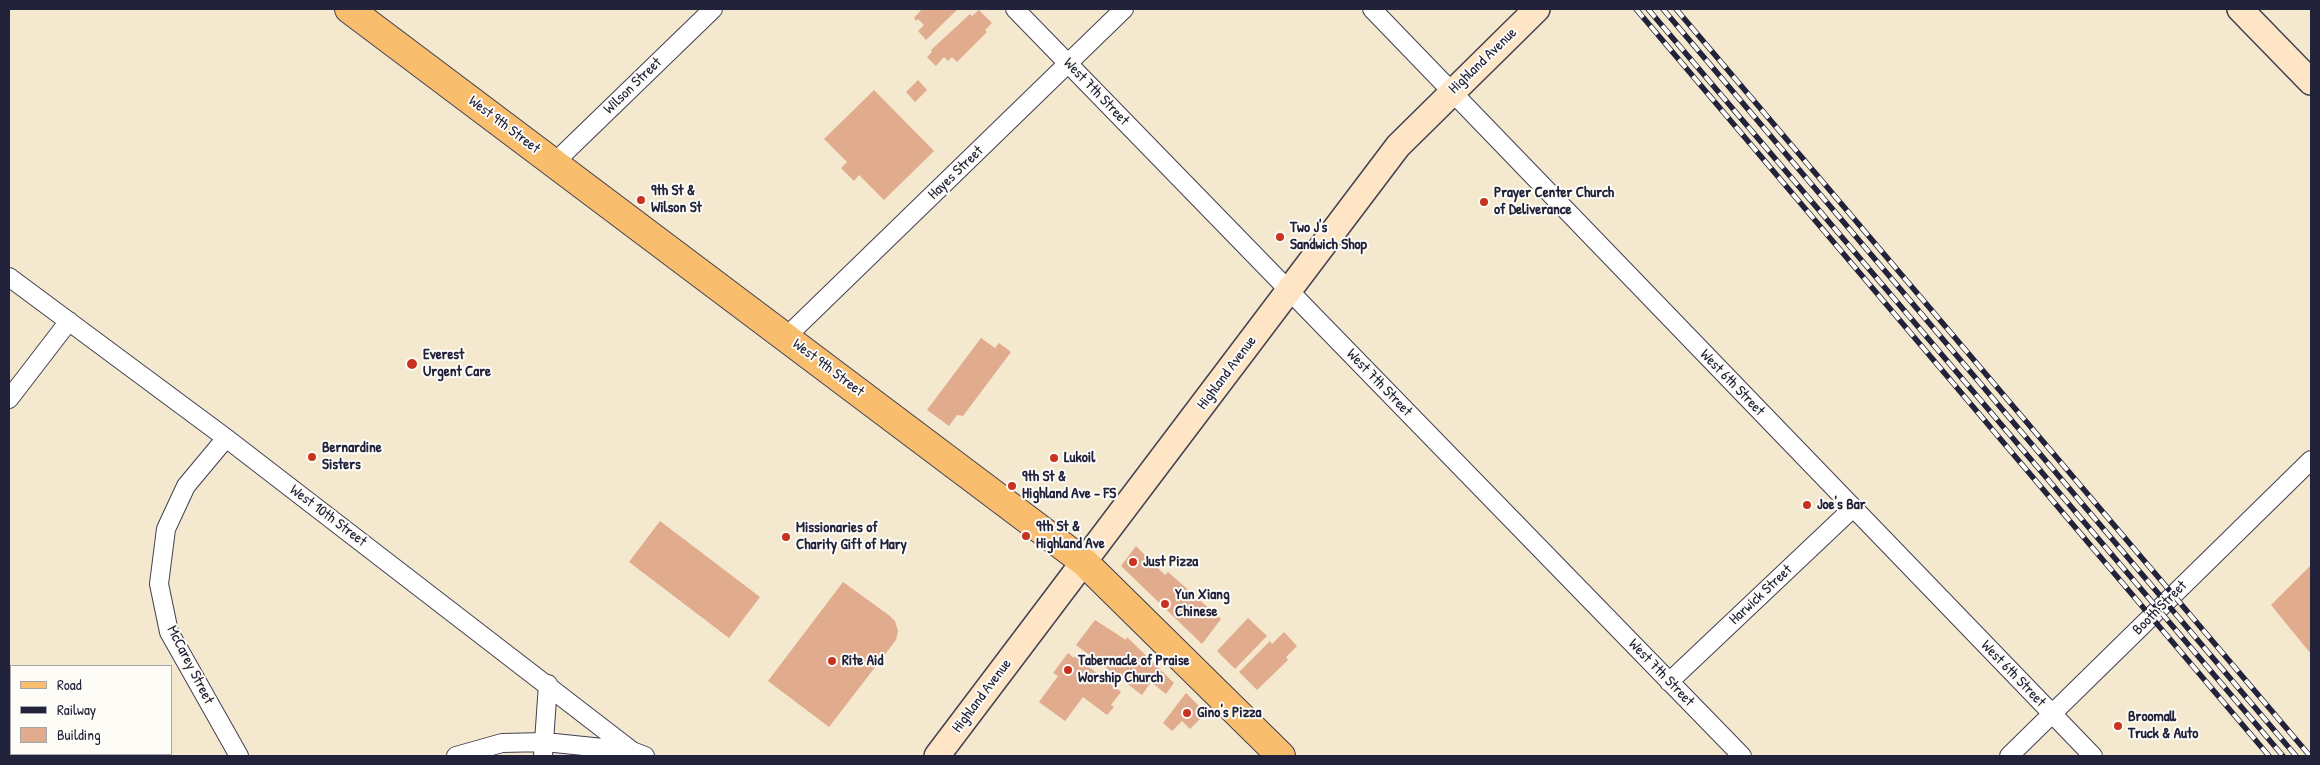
<!DOCTYPE html>
<html>
<head>
<meta charset="utf-8">
<style>
	body { margin:0 }
	#map { position:relative; width:2320px; height:765px; overflow:hidden; background:#f4e8cf; font-family:"Patrick Hand",sans-serif }
	canvas { display:block }
	.frame { position:absolute; inset:0; border:10px solid #22223b; pointer-events:none }
	.legend { position:absolute; left:10px; top:665px; width:162px; height:90px; box-sizing:border-box; background:#fdfcf7; border:1px solid #a5a5ac; margin:0; padding:6px 9px; list-style:none; font-size:15px; color:#22223b }
	.legend li { display:flex; align-items:center; gap:10px; height:25px }
	.legend b { width:25px; border:1px solid #a5a5ac }
</style>
</head>
<body>
<div id="map">
<canvas width="2320" height="765"></canvas>
<div class="frame"></div>
<ul class="legend">
<li><b style="height:6px;background:#f9be6d"></b>Road</li>
<li><b style="height:6px;background:#22223b"></b>Railway</li>
<li><b style="height:14px;background:#e1ab8d"></b>Building</li>
</ul>
</div>
<script>
const ctx = document.querySelector('canvas').getContext('2d');
ctx.lineJoin = 'round';
function fill(path, color) {
  ctx.fillStyle = color;
  ctx.fill(path, 'evenodd');
}
function trace(path, color, width, dash) {
  ctx.strokeStyle = color;
  ctx.lineWidth = width;
  ctx.lineCap = dash ? 'butt' : 'round';
  ctx.setLineDash(dash || []);
  ctx.stroke(path);
}
function write(font, color, halo, rows, align = 'center') {
  ctx.font = font + ' "Patrick Hand",sans-serif';
  ctx.lineWidth = 4;
  ctx.setLineDash([]);
  ctx.textBaseline = 'middle';
  ctx.strokeStyle = halo;
  ctx.fillStyle = color;
  for (const [text, x, y, turn = 0] of rows) {
    ctx.save();
    ctx.translate(x, y);
    ctx.rotate((+turn || 0) * Math.PI / 180);
    ctx.textAlign = isNaN(turn) ? turn : align;
    if (halo) ctx.strokeText(text, 0, 0);
    ctx.fillText(text, 0, 0);
    ctx.restore();
  }
}
const building = new Path2D(`
	M 922,9 L 958,9 L 926,40 L 918,31 L 924,25 L 918,19 L 916,21 L 914,18 Z
	M 979,10 L 992,23 L 985,30 L 987,32 L 957,62 L 952,57 L 948,61 L 944,57 L 936,66 L 927,57 L 932,52 L 931,50 L 970,14 L 972,16 Z
	M 918,80 L 927,90 L 915,102 L 906,92 Z
	M 874,90 L 934,151 L 884,200 L 859,175 L 854,181 L 841,168 L 847,162 L 824,139 Z
	M 981,338 L 995,348 L 999,343 L 1011,352 L 963,416 L 957,415 L 949,426 L 927,410 Z
	M 660,521 L 760,597 L 729,638 L 629,562 Z
	M 1136,546 L 1165,575 L 1168,572 L 1221,619 L 1202,644 L 1121,566 Z
	M 2311,565 L 2311,654 L 2271,605 Z
	M 843,582 L 890,616 L 895,621 L 898,631 L 896,640 L 829,727 L 768,681 Z
	M 1248,618 L 1267,636 L 1235,669 L 1217,651 Z
	M 1095,620 L 1126,640 L 1127,637 L 1174,683 L 1166,694 L 1151,682 L 1142,695 L 1076,645 Z
	M 1284,632 L 1297,646 L 1286,657 L 1288,660 L 1257,690 L 1239,672 L 1270,641 L 1272,644 Z
	M 1068,653 L 1074,658 L 1075,656 L 1121,692 L 1111,705 L 1114,707 L 1107,715 L 1083,697 L 1065,721 L 1039,702 L 1058,676 L 1053,673 Z
	M 1186,693 L 1206,713 L 1190,729 L 1182,721 L 1172,731 L 1163,723 Z`);
const minor = new Path2D(`
	M 1015,9 L 1742,756
	M 1372,9 L 2093,756
	M 554,163 L 713,9
	M 9,277 L 226,438 L 632,751 L 645,756
	M 786,337 L 1124,9
	M 9,399 L 69,321
	M 226,438 L 186,486 L 166,529 L 159,584 L 169,632 L 239,756
	M 1669,682 L 1853,508
	M 9,708 L 11,710
	M 46,754 L 48,756
	M 456,756 L 502,743 L 545,742 L 632,751
	M 543,756 L 548,684
	M 2009,756 L 2311,460`);
const secondary = new Path2D(`
	M 2240,9 L 2311,82
	M 937,756 L 1398,146 L 1537,9`);
const primary = new Path2D(`
	M 349,9 L 1084,562 L 1281,756`);
const rail = new Path2D(`
	M 1636,9 L 2269,756
	M 1648,9 L 2283,756
	M 1663,9 L 2296,756
	M 1676,9 L 2310,756`);
const markers = [
	[641,200,5,"#c8321e"],
	[1484,202,5,"#c8321e"],
	[1280,237,5,"#c8321e"],
	[412,364,6,"#c8321e"],
	[312,457,5,"#c8321e"],
	[1054,458,5,"#c8321e"],
	[1012,486,5,"#c8321e"],
	[1807,505,5,"#c8321e"],
	[1026,536,5,"#c8321e"],
	[786,537,5,"#c8321e"],
	[1133,562,5,"#c8321e"],
	[1165,604,5,"#c8321e"],
	[832,661,5,"#c8321e"],
	[1068,670,5,"#c8321e"],
	[1187,713,5,"#c8321e"],
	[2118,726,5,"#c8321e"]
];
const streetNames = [
	["Highland Avenue",1483,61,-44],
	["Wilson Street",633,86,-44],
	["West 7th Street",1096,92,46],
	["West 9th Street",504,125,37],
	["Hayes Street",956,173,-44],
	["West 9th Street",828,368,37],
	["Highland Avenue",1227,373,-53],
	["West 7th Street",1379,383,46],
	["West 6th Street",1732,383,46],
	["West 10th Street",328,516,37],
	["Harwick Street",1761,595,-43],
	["Booth Street",2160,608,-45],
	["McCarey Street",190,665,63],
	["West 7th Street",1661,673,46],
	["West 6th Street",2013,674,46],
	["Highland Avenue",982,696,-53]
];
const poiNames = [
	["9th St &",651,191],
	["Wilson St",651,208],
	["Prayer Center Church",1494,193],
	["of Deliverance",1494,210],
	["Two J's",1290,228],
	["Sandwich Shop",1290,245],
	["Everest",423,355],
	["Urgent Care",423,372],
	["Bernardine",322,448],
	["Sisters",322,465],
	["Lukoil",1064,458],
	["9th St &",1022,477],
	["Highland Ave - FS",1022,494],
	["Joe's Bar",1817,505],
	["9th St &",1036,527],
	["Highland Ave",1036,544],
	["Missionaries of",796,528],
	["Charity Gift of Mary",796,545],
	["Just Pizza",1143,562],
	["Yun Xiang",1175,595],
	["Chinese",1175,612],
	["Rite Aid",842,661],
	["Tabernacle of Praise",1078,661],
	["Worship Church",1078,678],
	["Gino's Pizza",1197,713],
	["Broomall",2128,717],
	["Truck & Auto",2128,734]
];
fill(building, '#e1ab8d');
trace(minor, '#424051', 20);
trace(secondary, '#424051', 28);
trace(primary, '#424051', 30);
trace(minor, '#fff', 18);
trace(secondary, '#fde5c5', 25);
trace(primary, '#f9be6d', 28);
trace(rail, '#22223b', 5.5);
trace(rail, '#fdfcf7', 4, [11]);
for (const [x, y, r, color] of markers) {
  const dot = new Path2D();
  dot.arc(x, y, r, 0, 2 * Math.PI);
  ctx.fillStyle = color;
  ctx.fill(dot);
  trace(dot, '#fdfcf7', 2);
}
write('15px', '#22223b', '#fdfcf7', streetNames);
write('bold 15px', '#22223b', '#fdfcf7', poiNames, 'left');
</script>
</body>
</html>
